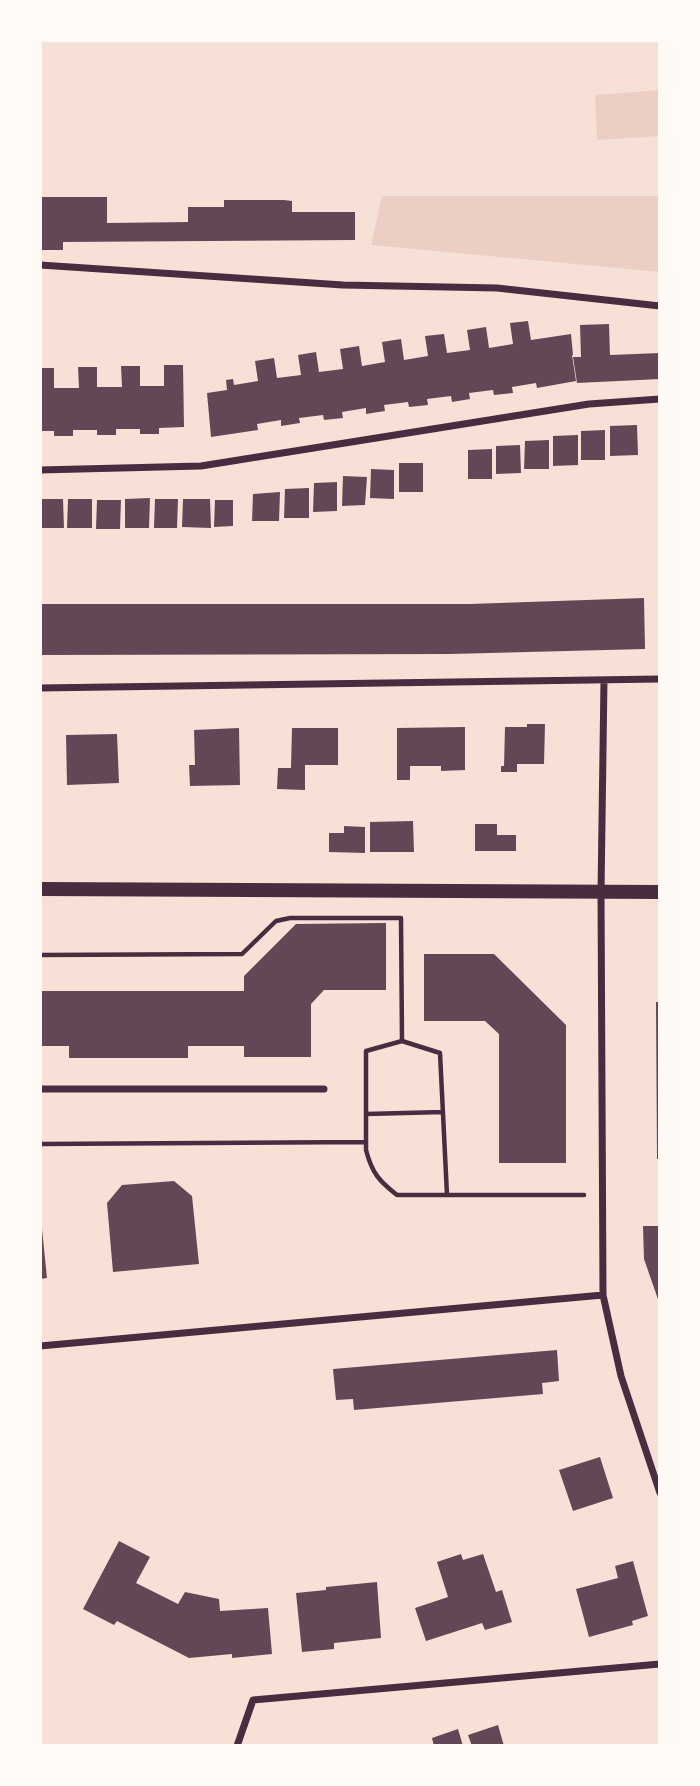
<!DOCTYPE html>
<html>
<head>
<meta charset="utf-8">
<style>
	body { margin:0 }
	#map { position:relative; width:700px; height:1786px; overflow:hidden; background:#f7e1d7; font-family:Lora,serif }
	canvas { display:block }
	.frame { position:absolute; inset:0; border:42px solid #fffaf5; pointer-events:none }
</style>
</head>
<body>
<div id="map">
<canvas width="700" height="1786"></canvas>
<div class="frame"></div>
</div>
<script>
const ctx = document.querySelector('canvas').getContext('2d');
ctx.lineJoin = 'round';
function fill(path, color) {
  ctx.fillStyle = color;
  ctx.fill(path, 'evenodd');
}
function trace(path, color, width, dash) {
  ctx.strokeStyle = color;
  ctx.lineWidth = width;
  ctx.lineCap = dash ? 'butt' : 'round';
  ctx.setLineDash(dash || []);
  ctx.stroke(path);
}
const green = new Path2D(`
	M 660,90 L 660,136 L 597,140 L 595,95 Z
	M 382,196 L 660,196 L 660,272 L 371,245 Z`);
const building = new Path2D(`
	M 40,197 L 107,197 L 107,223 L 188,222 L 188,207 L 224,207 L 224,200 L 284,200 L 292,201 L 292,212 L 355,212 L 355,240 L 63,242 L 63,250 L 40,250 Z
	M 528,321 L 531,340 L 571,334 L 573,355 L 572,355 L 576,381 L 537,388 L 536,383 L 512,387 L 513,393 L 494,395 L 493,390 L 469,393 L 470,399 L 452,402 L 451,396 L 427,399 L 428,405 L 409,407 L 408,402 L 384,405 L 385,411 L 366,414 L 366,408 L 342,412 L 343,418 L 324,420 L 323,415 L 299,418 L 300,423 L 281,426 L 281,420 L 257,424 L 258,430 L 211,437 L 207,393 L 227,390 L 226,380 L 233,379 L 234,385 L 258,381 L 255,361 L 274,358 L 277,378 L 301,375 L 298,355 L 316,352 L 319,372 L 343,369 L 340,349 L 359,346 L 362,366 L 385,362 L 382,342 L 401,339 L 404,360 L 428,356 L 425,336 L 444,334 L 447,353 L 470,350 L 467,330 L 486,327 L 489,348 L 513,344 L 510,323 Z
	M 609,324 L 610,355 L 660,353 L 660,379 L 577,383 L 573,357 L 581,357 L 580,325 Z
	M 164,365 L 183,365 L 184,427 L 159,428 L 159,434 L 140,434 L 140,429 L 116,429 L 116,435 L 97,435 L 97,430 L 73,430 L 73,436 L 54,436 L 54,431 L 40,431 L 40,368 L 54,368 L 54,388 L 79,388 L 78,367 L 97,367 L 97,387 L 122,387 L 121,366 L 140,366 L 140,386 L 164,386 Z
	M 637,425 L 638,455 L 610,456 L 610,426 Z
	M 605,430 L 605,460 L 581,460 L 581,431 Z
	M 578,435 L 578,465 L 553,466 L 553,436 Z
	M 549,440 L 549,469 L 524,469 L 525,441 Z
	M 520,445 L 521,473 L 496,474 L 496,446 Z
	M 492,449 L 492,479 L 468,479 L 468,450 Z
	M 399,463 L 423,463 L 423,492 L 399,492 Z
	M 371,469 L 394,470 L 394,499 L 370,498 Z
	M 343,476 L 367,477 L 365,505 L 342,506 Z
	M 337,482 L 337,511 L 313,512 L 314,483 Z
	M 309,488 L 309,518 L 284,518 L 285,489 Z
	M 280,492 L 279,521 L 252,521 L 253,494 Z
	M 150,498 L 149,528 L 125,528 L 125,499 Z
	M 40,499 L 63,499 L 64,528 L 40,528 Z
	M 68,499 L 92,499 L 92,528 L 67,528 Z
	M 155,499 L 178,499 L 177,528 L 154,528 Z
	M 183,499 L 210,499 L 211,528 L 182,527 Z
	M 97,500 L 121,500 L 120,529 L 96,529 Z
	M 215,500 L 233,500 L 233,526 L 214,527 Z
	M 644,598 L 645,649 L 450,654 L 40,655 L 40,604 L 470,604 Z
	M 527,724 L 545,724 L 544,764 L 517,764 L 517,772 L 501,772 L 501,766 L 504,766 L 505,727 L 527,727 Z
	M 465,727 L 465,770 L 441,771 L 441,766 L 410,766 L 410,780 L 397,780 L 397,728 Z
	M 239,728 L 240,785 L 190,786 L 189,765 L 195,765 L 194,730 Z
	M 292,728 L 338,728 L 338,765 L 305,765 L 305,790 L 277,789 L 278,768 L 291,768 Z
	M 117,734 L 119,783 L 67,785 L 66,735 Z
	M 413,821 L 414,852 L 370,852 L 370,822 Z
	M 475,824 L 497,824 L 497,835 L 516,835 L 516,851 L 475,851 Z
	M 344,826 L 365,827 L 365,853 L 329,852 L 329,833 L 344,833 Z
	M 386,923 L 386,990 L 324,990 L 311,1004 L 311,1057 L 244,1057 L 244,1046 L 188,1046 L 188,1058 L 69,1058 L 69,1046 L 40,1046 L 40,991 L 244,991 L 244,976 L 296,924 Z
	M 424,954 L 494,954 L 566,1025 L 566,1163 L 499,1163 L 499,1034 L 485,1021 L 424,1021 Z
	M 656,1002 L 660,1002 L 660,1159 L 657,1159 Z
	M 174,1181 L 192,1196 L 199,1264 L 113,1272 L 107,1203 L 122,1185 Z
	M 643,1226 L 660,1226 L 660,1305 L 644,1259 Z
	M 42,1229 L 47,1278 L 40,1279 L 40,1230 Z
	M 557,1350 L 559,1381 L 542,1383 L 543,1394 L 354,1410 L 353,1399 L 336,1400 L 333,1369 Z
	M 600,1457 L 613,1498 L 573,1511 L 559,1470 Z
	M 119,1541 L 150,1557 L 136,1583 L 178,1604 L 185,1592 L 219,1599 L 220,1611 L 268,1608 L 272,1654 L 232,1658 L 232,1654 L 189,1658 L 117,1621 L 114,1625 L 83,1609 Z
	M 461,1554 L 463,1560 L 483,1554 L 496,1592 L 502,1590 L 512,1622 L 485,1630 L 482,1623 L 426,1641 L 415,1608 L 448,1597 L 437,1562 Z
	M 633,1561 L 648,1616 L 632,1621 L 633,1625 L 589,1637 L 576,1589 L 618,1578 L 615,1566 Z
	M 377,1582 L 381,1638 L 334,1643 L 334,1649 L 302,1652 L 296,1593 L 326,1590 L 326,1587 Z
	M 498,1725 L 504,1746 L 472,1746 L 468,1735 Z
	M 458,1729 L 463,1746 L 434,1746 L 432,1738 Z`);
const path = new Path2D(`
	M 40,955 L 242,954 L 276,921 L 290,918 L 401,918 L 402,1041
	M 366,1114 L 443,1112
	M 40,1144 L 366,1142
	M 447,1195 L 440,1053 L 402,1041 L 366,1051 L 366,1150 C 372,1173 379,1181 397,1195 L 584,1195`);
const minor = new Path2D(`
	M 40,265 L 343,285 L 497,288 L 660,306
	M 40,470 L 201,466 L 589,404 L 660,399
	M 604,680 L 601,892 L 603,1295 L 621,1376 L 660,1493
	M 40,688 L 660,679
	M 40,1089 L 324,1089
	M 40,1346 L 603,1295
	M 237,1746 L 253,1700 L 660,1664`);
const secondary = new Path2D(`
	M 40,889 L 660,892`);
fill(green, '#ebcfc5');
fill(building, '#644757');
trace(path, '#4a2c40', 4.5);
trace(minor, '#4a2c40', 7);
trace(secondary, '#4a2c40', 14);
</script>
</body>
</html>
